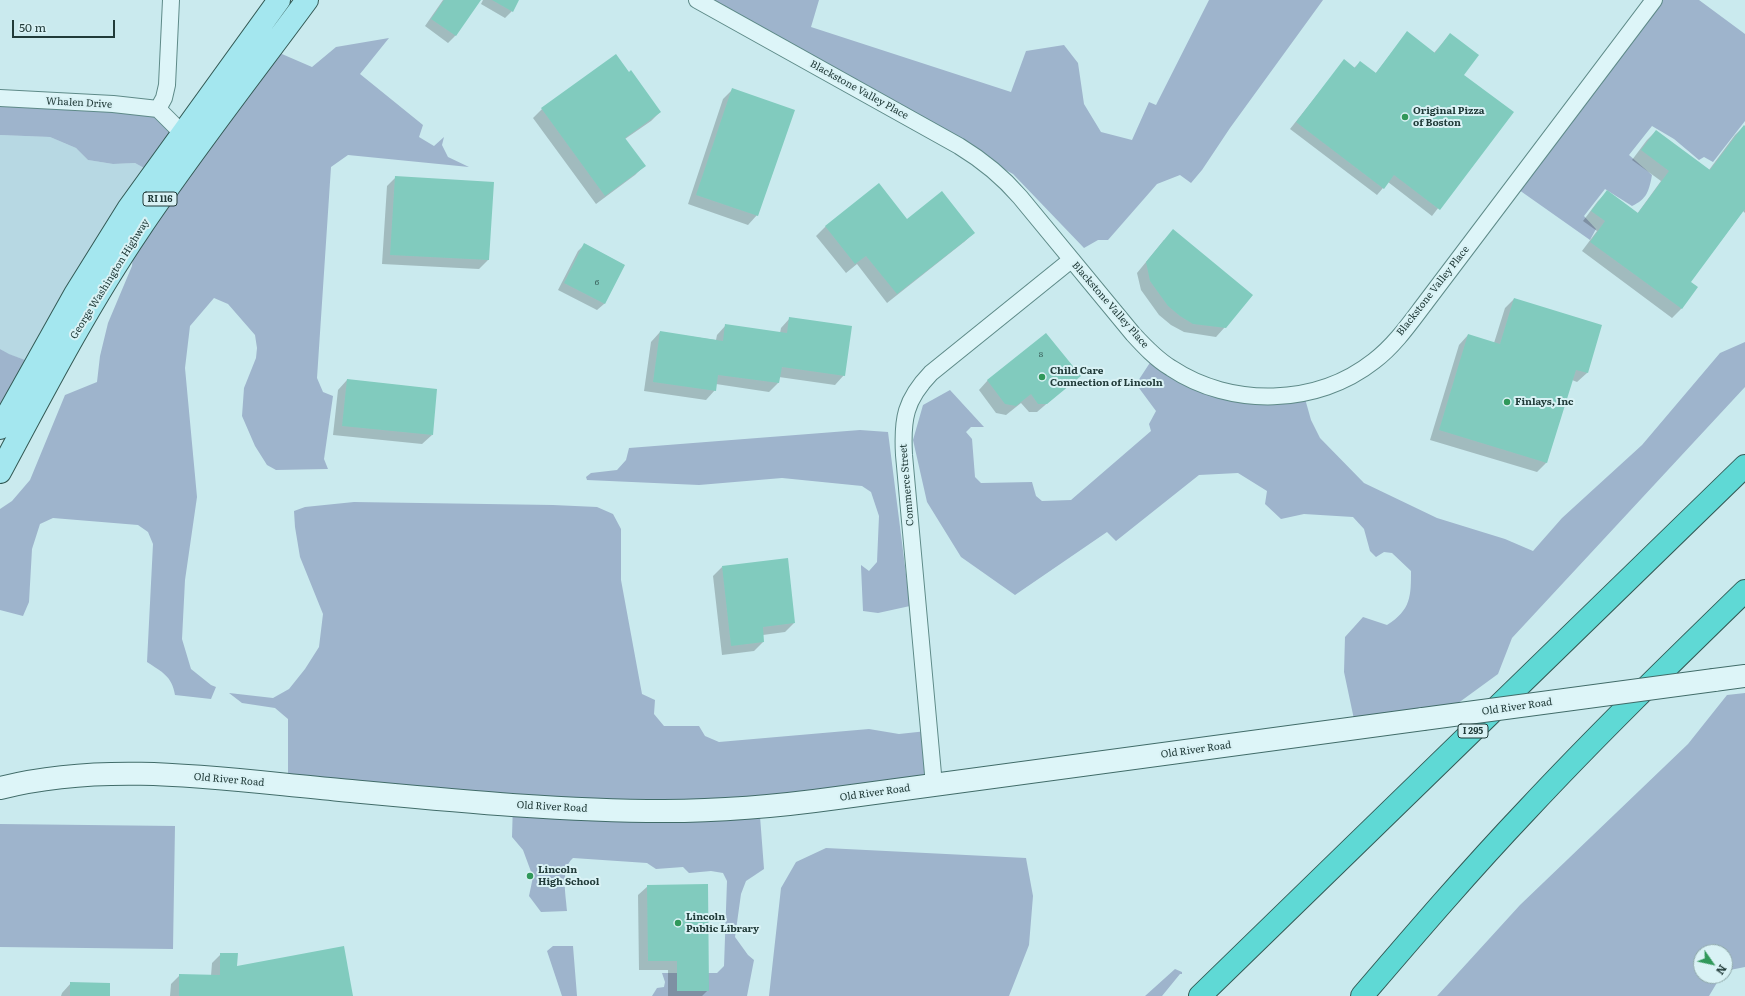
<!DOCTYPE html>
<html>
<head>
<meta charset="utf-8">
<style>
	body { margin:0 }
	#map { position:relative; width:1745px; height:996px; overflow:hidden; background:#caeaee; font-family:Literata,serif }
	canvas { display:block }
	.north { position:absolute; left:1693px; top:944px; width:40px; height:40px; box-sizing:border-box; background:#d9f2f5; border:1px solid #8fa9aa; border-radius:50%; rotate:124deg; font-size:11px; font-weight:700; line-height:16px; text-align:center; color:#213b39 }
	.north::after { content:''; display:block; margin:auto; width:14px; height:18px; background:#30985a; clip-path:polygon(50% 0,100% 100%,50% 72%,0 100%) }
	.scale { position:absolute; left:12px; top:20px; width:103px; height:18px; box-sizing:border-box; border:2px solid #213b39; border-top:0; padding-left:5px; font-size:12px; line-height:14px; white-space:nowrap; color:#213b39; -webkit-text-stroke:3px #d9f2f5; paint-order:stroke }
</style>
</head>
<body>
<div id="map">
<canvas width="1745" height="996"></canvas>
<div class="north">N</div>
<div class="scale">50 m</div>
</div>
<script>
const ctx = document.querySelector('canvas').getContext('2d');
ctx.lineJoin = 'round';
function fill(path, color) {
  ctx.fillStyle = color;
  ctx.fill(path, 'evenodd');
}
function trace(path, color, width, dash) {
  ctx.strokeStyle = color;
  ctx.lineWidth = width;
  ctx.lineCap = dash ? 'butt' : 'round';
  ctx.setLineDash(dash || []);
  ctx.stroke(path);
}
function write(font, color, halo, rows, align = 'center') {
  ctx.font = font + ' Literata,serif';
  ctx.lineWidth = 4;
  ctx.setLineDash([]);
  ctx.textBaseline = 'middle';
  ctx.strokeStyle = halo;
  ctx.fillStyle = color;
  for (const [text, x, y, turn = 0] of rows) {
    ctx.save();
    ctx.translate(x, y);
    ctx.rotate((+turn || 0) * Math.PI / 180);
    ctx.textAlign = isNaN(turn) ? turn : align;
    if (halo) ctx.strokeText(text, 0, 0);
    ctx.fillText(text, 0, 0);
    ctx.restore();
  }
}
const farmland = new Path2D(`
	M 0,135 L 50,137 L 76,148 L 88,160 L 113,164 L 135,163 L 153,173 L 33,363 L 8,354 L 0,349 Z`);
const green = new Path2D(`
	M 716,0 L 819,0 L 811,27 L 1011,92 L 1026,51 L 1064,45 L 1078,63 L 1084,104 L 1101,132 L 1132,140 L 1149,102 L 1156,105 L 1209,0 L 1323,0 L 1230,128 L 1202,170 L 1191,183 L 1180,175 L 1157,184 L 1108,240 L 1098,240 L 1084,248 L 1013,174 L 713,7 Z
	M 1642,0 L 1699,0 L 1745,34 L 1745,121 L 1713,162 L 1704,157 L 1699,160 L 1674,139 L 1652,126 L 1629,155 L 1652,175 C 1649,191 1647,199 1632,206 L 1605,189 L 1584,216 L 1596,229 L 1590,240 L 1512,185 L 1645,2 Z
	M 389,38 L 360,74 L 423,125 L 419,137 L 434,146 L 444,137 L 442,145 L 448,157 L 469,167 L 348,155 L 331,167 L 317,378 L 323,392 L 333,396 L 324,459 L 328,469 L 276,470 L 267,465 L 255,446 L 242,416 L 244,388 L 256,358 L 257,348 L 255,335 L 228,304 L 214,298 L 190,326 L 185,368 L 197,497 L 185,580 L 182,639 L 191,669 L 211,685 L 216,687 L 211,699 L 175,695 C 172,676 162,672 147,662 L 153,544 L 148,532 L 138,525 L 53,518 L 40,524 L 32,549 L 29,602 L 23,616 L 0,610 L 0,509 L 12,501 L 30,480 L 65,395 L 97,382 L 100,356 L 108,323 L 132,266 L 135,232 L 268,48 L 312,67 L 336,47 Z
	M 0,97 L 131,106 L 183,127 L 153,173 L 135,163 L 113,164 L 88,160 L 76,148 L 50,137 L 0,135 Z
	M 1745,342 L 1745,387 L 1512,638 L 1498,674 L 1450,709 L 1355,724 L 1344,672 L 1345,637 L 1363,617 L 1387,625 C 1411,610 1411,596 1411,571 L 1392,553 L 1384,552 L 1376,557 L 1370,551 L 1364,529 L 1353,517 L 1304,514 L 1281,519 L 1265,504 L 1267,491 L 1238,473 L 1199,475 L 1116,541 L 1107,532 L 1015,595 L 961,557 L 927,502 L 913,440 L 923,405 L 950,390 L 984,427 L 971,427 L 966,432 L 972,439 L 975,477 L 981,483 L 1032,482 L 1036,496 L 1042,501 L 1071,500 L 1151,431 L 1149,424 L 1156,411 L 1136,384 L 1155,355 L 1183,372 L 1240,389 L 1302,388 L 1311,420 L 1320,438 L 1364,483 L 1437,518 L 1505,539 L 1533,551 L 1562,518 L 1642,445 L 1720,353 Z
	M 0,349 L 9,354 L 33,363 L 0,422 Z
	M 860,430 L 888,432 L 910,606 L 878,613 L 863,611 L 861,567 L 861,565 L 869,571 L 877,562 L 879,516 L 871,492 L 862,486 L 782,478 L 699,485 L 587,480 L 586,477 L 591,473 L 617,470 L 626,460 L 629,448 Z
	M 354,502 L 553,505 L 597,507 L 613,514 L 621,529 L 621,580 L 642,694 L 655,700 L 654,714 L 664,726 L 699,726 L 705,736 L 719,742 L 869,729 L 899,734 L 927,731 L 935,780 L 759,803 L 764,869 L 746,881 L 741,894 L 735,937 L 748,955 L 754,960 L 747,996 L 652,996 L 657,988 L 664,987 L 665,982 L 662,973 L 717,973 L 724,966 L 727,881 L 723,873 L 711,871 L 689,873 L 683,867 L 656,869 L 647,863 L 573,858 C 560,869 566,895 567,911 L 541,912 L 529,896 L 533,877 L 523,850 L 512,837 L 513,803 L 288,782 L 288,719 L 275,708 L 242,703 L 229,693 L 273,698 L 289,689 L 305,669 L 319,647 L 323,614 L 300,557 L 295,527 L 294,511 L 305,507 Z
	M 1745,693 L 1745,967 L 1725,971 L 1725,952 L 1701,952 L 1701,976 L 1721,976 L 1709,996 L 1437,996 L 1520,905 L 1688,744 L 1727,695 Z
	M 0,824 L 175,826 L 173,949 L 0,947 Z
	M 826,848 L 1026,858 L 1033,896 L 1029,945 L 1009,996 L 769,996 L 781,888 L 796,862 Z
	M 553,946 L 573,946 L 577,996 L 562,996 L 547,951 Z
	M 1175,969 L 1182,972 L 1182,974 L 1180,974 L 1162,996 L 1145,996 Z`);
const shadow = new Path2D(`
	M 443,0 L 480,0 L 455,36 L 448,43 L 425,26 Z
	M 483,0 L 518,0 L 512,11 L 505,18 L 481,4 Z
	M 1407,33 L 1434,53 L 1450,34 L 1463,75 L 1512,112 L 1432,216 L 1388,182 L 1377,195 L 1290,129 L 1344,61 L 1354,68 L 1360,62 L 1375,74 Z
	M 629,74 L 660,112 L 651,121 L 625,139 L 644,166 L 635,175 L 596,204 L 533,118 L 542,109 Z
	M 733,89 L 757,215 L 748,225 L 688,204 L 723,99 Z
	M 1744,126 L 1745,127 L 1745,213 L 1743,211 L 1690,282 L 1697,287 L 1681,309 L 1672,318 L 1582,251 L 1597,231 L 1583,221 L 1598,201 L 1607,192 L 1637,214 L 1661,181 L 1632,160 L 1647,140 L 1656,131 L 1709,170 L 1735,135 Z
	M 396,177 L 493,183 L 488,260 L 479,269 L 382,264 L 387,186 Z
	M 907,221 L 974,233 L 964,242 L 887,303 L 857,264 L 846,273 L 816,236 L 826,226 Z
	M 1164,240 L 1225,327 L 1216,337 L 1184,332 L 1171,325 L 1159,315 L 1141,290 L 1137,273 Z
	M 585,244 L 624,265 L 604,304 L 597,310 L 558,290 L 578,251 Z
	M 1514,299 L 1601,326 L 1587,373 L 1577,382 L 1572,380 L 1546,463 L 1537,472 L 1430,440 L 1459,345 L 1468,335 L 1494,343 L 1505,308 Z
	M 790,318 L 844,375 L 835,385 L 779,377 L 778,383 L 769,392 L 716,384 L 715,390 L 706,400 L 644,391 L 651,342 L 660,332 L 716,340 L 717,335 L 726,325 L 780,333 L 781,328 Z
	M 1079,376 L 1037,412 L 1029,412 L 1021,403 L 1006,415 L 996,413 L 979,390 L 988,380 Z
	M 347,380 L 432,435 L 422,444 L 333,435 L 338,390 Z
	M 722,567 L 794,623 L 785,632 L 763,635 L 763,642 L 754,651 L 722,655 L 713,576 Z
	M 648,886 L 708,990 L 702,996 L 668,996 L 668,970 L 639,970 L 638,895 Z
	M 221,954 L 236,967 L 351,996 L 170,996 L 171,984 L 180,975 L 211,976 L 212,963 Z
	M 71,983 L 109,996 L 61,996 L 62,993 Z`);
const building = new Path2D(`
	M 444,0 L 481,0 L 456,36 L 431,19 Z
	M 492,0 L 519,0 L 513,12 Z
	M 1407,31 L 1435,53 L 1450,33 L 1479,55 L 1464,75 L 1514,112 L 1440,210 L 1394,175 L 1384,189 L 1296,122 L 1344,59 L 1355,68 L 1360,61 L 1376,73 Z
	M 616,54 L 629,72 L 631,70 L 661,112 L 625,138 L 646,166 L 605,196 L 541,108 Z
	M 732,88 L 795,110 L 758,216 L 696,195 Z
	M 1744,125 L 1745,126 L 1745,209 L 1691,282 L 1698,287 L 1682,309 L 1590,242 L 1605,221 L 1591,211 L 1607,190 L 1638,213 L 1669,171 L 1641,150 L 1656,130 L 1710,170 Z
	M 395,176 L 494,182 L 489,260 L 390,255 Z
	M 879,183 L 907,219 L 942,191 L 975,233 L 897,294 L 866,256 L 855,264 L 825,226 Z
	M 1173,229 L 1253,295 L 1226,328 L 1193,324 L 1180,316 L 1168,306 L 1150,281 L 1146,262 Z
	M 584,243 L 625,265 L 605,304 L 564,283 Z
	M 1514,298 L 1602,325 L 1588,373 L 1576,370 L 1547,463 L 1439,430 L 1468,334 L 1500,344 Z
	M 789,317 L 852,326 L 845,376 L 782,367 L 779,383 L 718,375 L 716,391 L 653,382 L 660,331 L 723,341 L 725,324 L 787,333 Z
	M 1046,333 L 1081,376 L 1047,404 L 1038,404 L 1031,394 L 1016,406 L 1005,404 L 987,380 Z
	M 347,379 L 437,389 L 433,435 L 342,426 Z
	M 788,558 L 795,623 L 763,627 L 764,642 L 731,646 L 722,566 Z
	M 708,884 L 709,991 L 677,991 L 677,961 L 648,961 L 647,885 Z
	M 344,946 L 353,996 L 179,996 L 179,974 L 220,975 L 220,953 L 238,953 L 237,966 Z
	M 70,982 L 110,983 L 110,996 L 70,996 Z`);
const minor = new Path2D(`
	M 697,0 L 959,146 C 982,160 1002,176 1020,197 L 1133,334 C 1144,346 1156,359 1171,368 C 1231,408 1317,406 1374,361 C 1395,345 1410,323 1426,302 L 1654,0
	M 0,98 L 113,104 L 158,109
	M 158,109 L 164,98 L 167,85 L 171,0
	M 158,109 L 182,133
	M 934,785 L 904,455 C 902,419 905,400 931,373 L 1071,260`);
const secondary = new Path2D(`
	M 1714,680 L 1745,676
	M 0,788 C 111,760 228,780 340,790 C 448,800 556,811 664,811 C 722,811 780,806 837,798 L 1423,719`);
const primary = new Path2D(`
	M 0,428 L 75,294 L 128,209 L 279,0
	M 0,472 C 44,390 87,307 139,230 C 192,151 251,76 307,0`);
const motorway = new Path2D(`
	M 1200,996 L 1745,466
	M 1362,996 C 1416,933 1470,870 1527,810 C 1597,735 1671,663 1745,591`);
const secondaryBridge = new Path2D(`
	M 1423,719 L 1714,680`);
const markers = [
	[1405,117,4,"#30985a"],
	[1042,377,4,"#30985a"],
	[1507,402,4,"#30985a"],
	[530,876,4,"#30985a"],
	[678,923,4,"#30985a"]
];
const numberNames = [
	["6",597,283],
	["8",1041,355]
];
const shields = [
	[160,199,34],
	[1473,731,30]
];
const shieldNames = [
	["RI 116",160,199],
	["I 295",1473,731]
];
const streetNames = [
	["Blackstone Valley Place",859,90,29],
	["Whalen Drive",79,103,3],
	["George Washington Highway",110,279,-58],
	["Blackstone Valley Place",1433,291,-52],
	["Blackstone Valley Place",1110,305,49],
	["Commerce Street",907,485,-95],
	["Old River Road",1517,707,-8],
	["Old River Road",1196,750,-8],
	["Old River Road",229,780,5],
	["Old River Road",875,793,-8],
	["Old River Road",552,807,3]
];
const poiNames = [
	["Original Pizza",1413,111],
	["of Boston",1413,123],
	["Child Care",1050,371],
	["Connection of Lincoln",1050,383],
	["Finlays, Inc",1515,402],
	["Lincoln",538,870],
	["High School",538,882],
	["Lincoln",686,917],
	["Public Library",686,929]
];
fill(farmland, '#b7d8e3');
fill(green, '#9eb4cc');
fill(shadow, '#0003');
fill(building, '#81cbbe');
trace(minor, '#5e8a88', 18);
trace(secondary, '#416c69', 24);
trace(primary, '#325954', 24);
trace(motorway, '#325954', 24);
trace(minor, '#ddf5f8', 16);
trace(secondary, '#ddf5f8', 22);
trace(primary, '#a4e7ef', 22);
trace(motorway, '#5fd9d5', 22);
trace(secondaryBridge, '#416c69', 24, []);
trace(secondaryBridge, '#ddf5f8', 22);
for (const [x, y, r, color] of markers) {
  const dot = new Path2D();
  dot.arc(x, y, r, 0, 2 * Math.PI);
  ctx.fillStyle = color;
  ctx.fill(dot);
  trace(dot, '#d9f2f5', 1.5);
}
write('8px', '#395f5a', null, numberNames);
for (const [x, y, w] of shields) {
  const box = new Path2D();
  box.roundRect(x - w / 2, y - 7, w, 14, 3);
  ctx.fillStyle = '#d9f2f5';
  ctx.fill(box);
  trace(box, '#213b39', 1);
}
write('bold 9px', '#213b39', null, shieldNames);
write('10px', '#213b39', '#d9f2f5', streetNames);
write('bold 10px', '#213b39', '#d9f2f5', poiNames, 'left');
</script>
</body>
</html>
